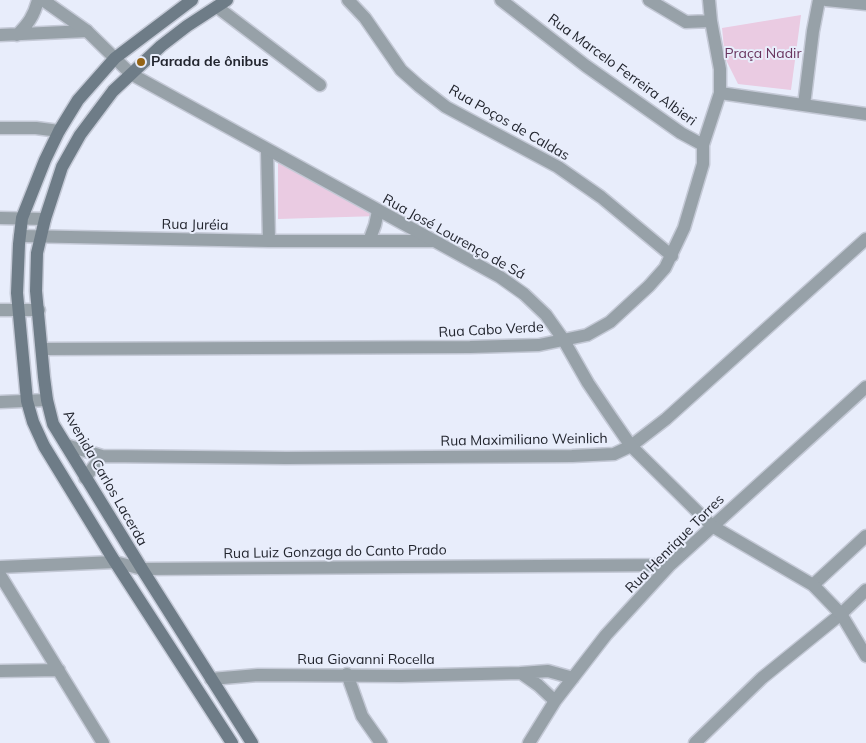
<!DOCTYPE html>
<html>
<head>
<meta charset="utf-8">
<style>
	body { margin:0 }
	canvas { display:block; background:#e8edfb }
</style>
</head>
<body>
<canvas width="866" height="743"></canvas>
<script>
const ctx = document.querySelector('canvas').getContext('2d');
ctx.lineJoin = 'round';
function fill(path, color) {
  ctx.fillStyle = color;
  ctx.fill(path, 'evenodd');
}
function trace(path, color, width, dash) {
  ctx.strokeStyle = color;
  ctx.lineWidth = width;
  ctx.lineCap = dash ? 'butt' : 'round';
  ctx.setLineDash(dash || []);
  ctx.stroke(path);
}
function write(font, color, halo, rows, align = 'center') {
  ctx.font = font + ' Mulish,sans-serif';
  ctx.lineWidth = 4;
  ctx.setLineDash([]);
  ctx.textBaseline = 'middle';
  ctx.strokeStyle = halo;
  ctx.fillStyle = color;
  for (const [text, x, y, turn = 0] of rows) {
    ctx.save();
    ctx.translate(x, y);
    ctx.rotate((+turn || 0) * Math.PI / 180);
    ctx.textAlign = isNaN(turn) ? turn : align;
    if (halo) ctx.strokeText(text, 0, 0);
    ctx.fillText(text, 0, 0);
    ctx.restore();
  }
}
const green = new Path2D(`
	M 801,15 L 791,90 L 738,84 L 725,58 L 722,28 Z
	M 278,159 L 379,216 L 278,219 Z`);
const minor = new Path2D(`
	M 348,0 L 365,18 L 401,70 L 419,86 L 446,107 L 558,167 L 601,197 L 672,256
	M 501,0 L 586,66 L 681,133 L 703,145
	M 649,0 L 686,22 L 711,21
	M 826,0 L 866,4
	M 217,7 L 320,85
	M 0,35 L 87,31
	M 17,35 C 28,24 34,16 38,0
	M 720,93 L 866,114
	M 804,105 L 813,31 L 819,0
	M 0,128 L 36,128 L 59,131
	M 267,150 L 269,241
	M 0,218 L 45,219
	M 20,236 L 269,241 L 432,241
	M 369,241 L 375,225 L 378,211
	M 0,310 L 39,310
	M 43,349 L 470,347 L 539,345 L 587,335 L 610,322 L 649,286 L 665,268 L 684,228 L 703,164 L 703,145 L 720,93 L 720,69 L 711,21 L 709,0
	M 0,402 L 47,400
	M 66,445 L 102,456 L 286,458 L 572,456 L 614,454 L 631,446 L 666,419 L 866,239
	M 85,478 L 102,456
	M 142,569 L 670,565
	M 0,575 L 103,743
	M 813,585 L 866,536
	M 0,671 L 59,670
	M 521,673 L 538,685 L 555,701
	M 347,674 L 362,716 L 381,743
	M 211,679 L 258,675 L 401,676 L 521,673 L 548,671 L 573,678
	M 529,743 L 555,701 L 606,635 L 670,565 L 866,387
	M 695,743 L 762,678 L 841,614 L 866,590`);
const tertiary = new Path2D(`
	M 43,0 L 87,31 L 131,74 L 500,277 L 524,294 L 546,315 L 563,339 L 588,383 L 611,417 L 631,446 L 712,526 L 813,585 L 841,614 L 866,656
	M 0,567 L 115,562 L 142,569`);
const secondary = new Path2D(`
	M 192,0 L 115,58 L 78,100 L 59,131 L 45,160 L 22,218 L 19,244 L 17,293 L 27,401 L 33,422 L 44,446 L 115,562 L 232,743
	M 227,0 L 187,26 L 161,46 L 113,91 L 80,135 L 62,167 L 45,219 L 37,253 L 36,291 L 44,377 L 47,400 L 53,424 L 142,569 L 252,743`);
const markers = [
	[141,62,5,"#956415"]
];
const parkNames = [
	["Praça Nadir",763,54]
];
const poiNames = [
	["Parada de ônibus",151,62]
];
const streetNames = [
	["Rua Marcelo Ferreira Albieri",622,70,36],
	["Rua Poços de Caldas",509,123,30],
	["Rua Juréia",195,225,1],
	["Rua José Lourenço de Sá",454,237,29],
	["Rua Cabo Verde",491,330,-3],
	["Rua Maximiliano Weinlich",524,440,-1],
	["Avenida Carlos Lacerda",105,478,60],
	["Rua Henrique Torres",675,544,-45],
	["Rua Luiz Gonzaga do Canto Prado",335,552,-1],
	["Rua Giovanni Rocella",366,660]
];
fill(green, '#eacbe2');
trace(minor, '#c4c9d6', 15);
trace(tertiary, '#c4c9d6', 15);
trace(secondary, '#c4c9d6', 15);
trace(minor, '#97a1a8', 12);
trace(tertiary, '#97a1a8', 12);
trace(secondary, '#6e7c87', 12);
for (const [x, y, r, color] of markers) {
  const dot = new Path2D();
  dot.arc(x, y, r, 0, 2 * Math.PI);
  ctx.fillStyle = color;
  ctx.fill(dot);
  trace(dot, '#e8edfb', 2);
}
write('14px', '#69345e', '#e8edfb', parkNames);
write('bold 14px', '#22252e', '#e8edfb', poiNames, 'left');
write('14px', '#22252e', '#e8edfb', streetNames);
</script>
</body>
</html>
